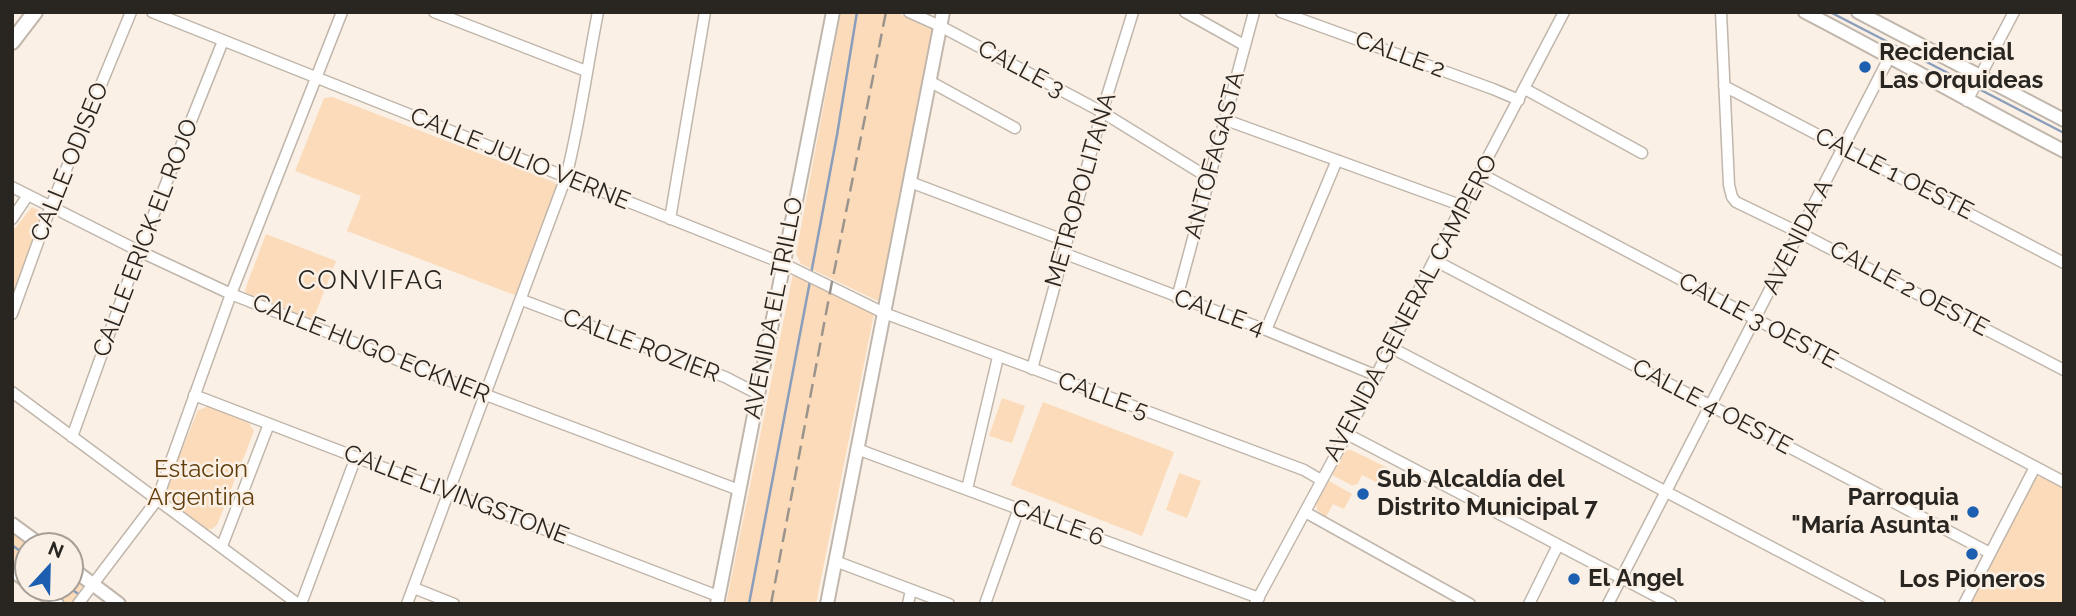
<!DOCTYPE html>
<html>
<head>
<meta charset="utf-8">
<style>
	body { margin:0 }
	#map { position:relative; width:2076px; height:616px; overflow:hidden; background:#faf0e5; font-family:Raleway,sans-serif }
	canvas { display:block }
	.frame { position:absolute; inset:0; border:14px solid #292622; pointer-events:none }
	.north { position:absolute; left:14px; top:532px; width:70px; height:70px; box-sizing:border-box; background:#faf0e5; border:2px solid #a69f97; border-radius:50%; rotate:22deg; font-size:19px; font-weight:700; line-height:28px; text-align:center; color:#292622 }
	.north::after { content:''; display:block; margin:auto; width:24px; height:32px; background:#1c5fb0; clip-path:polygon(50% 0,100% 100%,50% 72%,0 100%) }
</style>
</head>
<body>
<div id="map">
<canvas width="2076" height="616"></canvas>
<div class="frame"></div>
<div class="north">N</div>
</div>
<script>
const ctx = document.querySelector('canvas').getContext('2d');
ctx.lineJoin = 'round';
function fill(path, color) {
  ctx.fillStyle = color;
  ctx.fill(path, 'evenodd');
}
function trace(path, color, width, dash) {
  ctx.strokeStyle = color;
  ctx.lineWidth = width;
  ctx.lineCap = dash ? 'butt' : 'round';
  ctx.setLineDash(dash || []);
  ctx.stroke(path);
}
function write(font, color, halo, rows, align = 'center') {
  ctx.font = font + ' Raleway,sans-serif';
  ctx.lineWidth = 5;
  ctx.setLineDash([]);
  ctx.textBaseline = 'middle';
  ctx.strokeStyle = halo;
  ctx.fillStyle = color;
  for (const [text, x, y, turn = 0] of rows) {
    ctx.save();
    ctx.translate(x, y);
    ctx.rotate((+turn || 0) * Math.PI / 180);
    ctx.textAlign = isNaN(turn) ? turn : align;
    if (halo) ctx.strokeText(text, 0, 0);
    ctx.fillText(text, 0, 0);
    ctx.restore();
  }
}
const green = new Path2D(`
	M 841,12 L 896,12 L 936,32 L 882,303 L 801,264 L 796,254 Z
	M 332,97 L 554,182 L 559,188 L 517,296 L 347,231 L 361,196 L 295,171 L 324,98 Z
	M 32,207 L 44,213 L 12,307 L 12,232 Z
	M 266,234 L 336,261 L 311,325 L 247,298 L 245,290 Z
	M 793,274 L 874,314 L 816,604 L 726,604 Z
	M 1002,398 L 1025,406 L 1012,443 L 989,436 Z
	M 1043,402 L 1174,452 L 1142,536 L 1011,485 Z
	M 210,406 L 248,421 L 254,431 L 217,525 L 212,529 L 207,529 L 172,504 L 167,499 L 165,492 L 198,410 Z
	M 1346,450 L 1351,450 L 1386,467 L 1387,472 L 1380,484 L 1362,475 L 1357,485 L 1354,484 L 1353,486 L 1332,475 Z
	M 1179,473 L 1201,481 L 1187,518 L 1166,510 Z
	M 2043,476 L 2064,487 L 2064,604 L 1970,604 L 2033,480 L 2036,477 Z
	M 1329,481 L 1352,494 L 1344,509 L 1333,504 L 1326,517 L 1317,510 L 1316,504 Z
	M 12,529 L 34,546 L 28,546 L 28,577 L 12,566 Z
	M 70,573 L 84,584 L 71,604 L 63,604 L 42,588 L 70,588 Z`);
const stream = new Path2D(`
	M 1830,12 L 2064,133
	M 811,274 L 837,135 L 857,12
	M 12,545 L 28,557
	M 70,588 L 81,596
	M 749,604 L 810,281`);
const minor = new Path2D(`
	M 152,12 L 782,263 L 884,313 L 1304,470 L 1321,480
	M 434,12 L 586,71
	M 909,12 L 940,26 L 1102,112 L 1209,178
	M 1185,12 L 1244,45
	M 1281,12 L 1493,89 L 1519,100
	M 1721,12 L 1729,185 L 1732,197 L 1736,202 L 1800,233 L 2064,370
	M 929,81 L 1015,128
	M 1724,86 L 2064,263
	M 1525,89 L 1642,153
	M 1967,101 L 2014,12
	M 1226,120 L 1463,206
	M 1481,174 L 2064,482
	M 910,182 L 1066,241
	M 12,187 L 139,251 L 231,294 L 486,395 L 739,490
	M 12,219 L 28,195
	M 670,219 L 705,12
	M 1063,253 L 1266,330 L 1375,375
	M 1434,260 L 1990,553
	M 1177,298 L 1254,12
	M 522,300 L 725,377 L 758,394
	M 12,314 L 51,206 L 131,12
	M 1266,330 L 1337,160
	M 1390,347 L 1880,604
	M 1032,369 L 1102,112 L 1133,12
	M 12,392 L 298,604
	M 194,395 L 718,596
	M 1347,434 L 1671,604
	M 72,437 L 139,251 L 223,41
	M 857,449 L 1259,598
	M 967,489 L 998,357
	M 1305,512 L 1470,604
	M 222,546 L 269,424
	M 835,561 L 949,604
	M 414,588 L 454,604
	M 78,604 L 157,500 L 231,294 L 342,12
	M 301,604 L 356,457
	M 407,604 L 566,177 C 580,123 587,67 598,12
	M 908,604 L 911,590
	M 985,604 L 1019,508
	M 1255,604 L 1347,434 L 1434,260 L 1564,12
	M 1529,604 L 1558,545
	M 1608,604 L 1890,56
	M 1964,604 L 2035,467`);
const major = new Path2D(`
	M 1805,12 C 1892,57 1977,106 2064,151
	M 1858,12 L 2064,120
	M 12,524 L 42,546
	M 70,567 L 119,604
	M 12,570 L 28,582
	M 36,588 L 57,604
	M 717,604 L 833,12
	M 827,604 L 943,12`);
const highway = new Path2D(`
	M 12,42 L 35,12`);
const rail = new Path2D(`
	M 771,604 L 831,287 L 886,12`);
const markers = [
	[1865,67,7,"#1c5fb0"],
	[1363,494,7,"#1c5fb0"],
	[1973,512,7,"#1c5fb0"],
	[1972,554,7,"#1c5fb0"],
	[1574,579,7,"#1c5fb0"]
];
const poiNames = [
	["Recidencial",1879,53],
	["Las Orquideas",1879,81],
	["Sub Alcaldía del",1377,480],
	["Distrito Municipal 7",1377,508],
	["Parroquia",1959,498,"right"],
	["\"María Asunta\"",1959,526,"right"],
	["El Angel",1588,579],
	["Los Pioneros",1972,580,"center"]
];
const streetNames = [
	["CALLE 2",1400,55,20],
	["CALLE 3",1021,69,28],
	["ANTOFAGASTA",1215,155,-75],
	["CALLE JULIO VERNE",520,159,22],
	["CALLE ODISEO",70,162,-68],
	["CALLE 1 OESTE",1894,174,27],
	["METROPOLITANA",1081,190,-74],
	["AVENIDA A",1798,237,-63],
	["CALLE ERICK EL ROJO",146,238,-69],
	["CALLE 2 OESTE",1909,289,28],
	["AVENIDA EL TRILLO",774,308,-79],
	["AVENIDA GENERAL CAMPERO",1411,308,-62],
	["CALLE 4",1219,313,20],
	["CALLE 3 OESTE",1758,321,28],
	["CALLE ROZIER",641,346,21],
	["CALLE HUGO ECKNER",371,349,22],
	["CALLE 5",1103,396,20],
	["CALLE 4 OESTE",1712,407,28],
	["CALLE LIVINGSTONE",456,495,21],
	["CALLE 6",1058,523,20]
];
const parkNames = [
	["Estacion",201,470],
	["Argentina",201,498]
];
const neighbourhoodNames = [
	["CONVIFAG",371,281]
];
fill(green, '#fbdbb9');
trace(stream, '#8a9ebb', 2.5);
trace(minor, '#c0b6ab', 13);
trace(major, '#c0b6ab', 16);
trace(highway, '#c0b6ab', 18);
trace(minor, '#fff', 10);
trace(major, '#fff', 12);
trace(highway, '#fff', 14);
trace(rail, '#9b948c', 2.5, [14, 7]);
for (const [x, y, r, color] of markers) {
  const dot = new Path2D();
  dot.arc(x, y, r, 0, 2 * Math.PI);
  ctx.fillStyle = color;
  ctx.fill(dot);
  trace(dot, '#faf0e5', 2.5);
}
write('bold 24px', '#292622', '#faf0e5', poiNames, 'left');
write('24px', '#292622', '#faf0e5', streetNames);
write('24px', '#603d0b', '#faf0e5', parkNames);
ctx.letterSpacing = '2px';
write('26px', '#292622', '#faf0e5', neighbourhoodNames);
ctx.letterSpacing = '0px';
</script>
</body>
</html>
